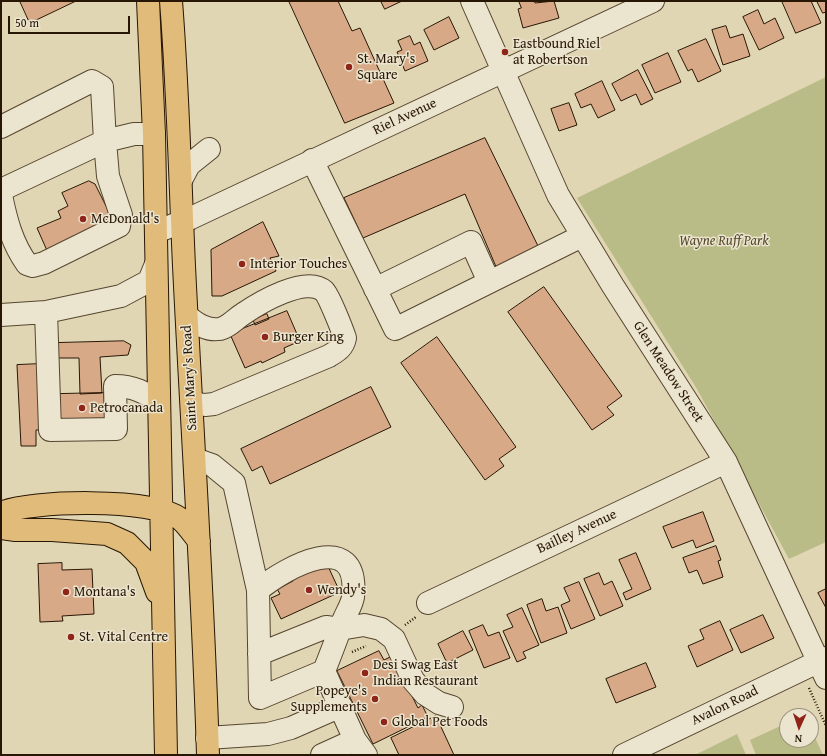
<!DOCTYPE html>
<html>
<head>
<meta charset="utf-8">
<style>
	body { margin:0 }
	#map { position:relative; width:827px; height:756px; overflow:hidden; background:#e0d6b4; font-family:"Gentium Book Plus",serif }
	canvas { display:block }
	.frame { position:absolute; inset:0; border:2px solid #281604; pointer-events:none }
	.north { position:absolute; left:779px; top:708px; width:40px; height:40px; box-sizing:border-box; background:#ebe4ce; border:1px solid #9d927d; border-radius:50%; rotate:183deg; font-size:11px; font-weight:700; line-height:16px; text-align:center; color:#281604 }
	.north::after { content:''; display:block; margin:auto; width:14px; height:18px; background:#8f2418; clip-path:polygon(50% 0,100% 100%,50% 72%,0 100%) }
	.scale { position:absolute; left:8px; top:16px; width:122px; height:18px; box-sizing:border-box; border:2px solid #281604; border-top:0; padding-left:5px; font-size:12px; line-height:14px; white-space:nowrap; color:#281604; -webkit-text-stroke:3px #ebe4ce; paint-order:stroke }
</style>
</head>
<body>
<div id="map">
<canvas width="827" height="756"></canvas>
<div class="frame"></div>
<div class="north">N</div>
<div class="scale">50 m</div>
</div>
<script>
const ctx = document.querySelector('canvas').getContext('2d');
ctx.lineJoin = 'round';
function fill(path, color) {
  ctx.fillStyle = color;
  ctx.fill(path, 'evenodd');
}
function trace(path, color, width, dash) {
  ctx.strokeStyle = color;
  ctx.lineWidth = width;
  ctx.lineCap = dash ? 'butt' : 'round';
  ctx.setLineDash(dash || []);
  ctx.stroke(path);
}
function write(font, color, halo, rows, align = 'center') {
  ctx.font = font + ' "Gentium Book Plus",serif';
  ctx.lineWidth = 3;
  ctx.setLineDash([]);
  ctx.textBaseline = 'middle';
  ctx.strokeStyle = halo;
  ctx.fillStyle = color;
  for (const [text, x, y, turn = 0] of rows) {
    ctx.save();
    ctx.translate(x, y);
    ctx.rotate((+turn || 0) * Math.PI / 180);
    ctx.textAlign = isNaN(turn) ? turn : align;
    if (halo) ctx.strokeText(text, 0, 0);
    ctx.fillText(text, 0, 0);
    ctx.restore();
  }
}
const green = new Path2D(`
	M 826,77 L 826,542 L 789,559 L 697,389 L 577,198 Z
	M 787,723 L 787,740 L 811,740 L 811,729 L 823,755 L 756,755 L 750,740 Z
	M 737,734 L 746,755 L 698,755 L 697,754 Z`);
const building = new Path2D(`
	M 20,1 L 76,1 L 30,23 Z
	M 289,1 L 338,1 L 352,31 L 360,28 L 394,103 L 345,123 Z
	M 381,1 L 402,1 L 385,9 Z
	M 519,1 L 534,1 L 535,3 L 554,1 L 559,18 L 523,28 L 518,9 L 521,8 Z
	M 782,1 L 811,1 L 821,23 L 796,33 Z
	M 817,1 L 826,1 L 826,12 L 823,13 Z
	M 758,10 L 764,24 L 775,18 L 784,38 L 759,50 L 743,17 Z
	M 449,17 L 459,38 L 434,50 L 424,30 Z
	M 726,26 L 730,38 L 743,34 L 750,56 L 723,65 L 712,30 Z
	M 410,36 L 414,45 L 420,42 L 428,61 L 405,71 L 397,52 L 402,50 L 398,41 Z
	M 706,39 L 721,71 L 698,82 L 692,69 L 688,71 L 678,51 Z
	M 668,53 L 681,82 L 655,93 L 642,65 Z
	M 638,70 L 653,99 L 641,105 L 636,94 L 621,101 L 612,84 Z
	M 602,81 L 615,110 L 598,118 L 591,104 L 581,108 L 575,94 Z
	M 569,103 L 577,125 L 559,131 L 551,109 Z
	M 485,138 L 539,248 L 497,269 L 465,194 L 363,238 L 344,198 Z
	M 89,181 L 95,184 L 109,212 L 109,221 L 49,255 L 37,228 L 61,218 L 58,211 L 68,206 L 62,193 Z
	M 263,222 L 279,256 L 270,258 L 276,271 L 222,296 L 212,296 L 211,250 Z
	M 544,287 L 622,396 L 607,407 L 614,415 L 592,430 L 508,312 Z
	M 287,311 L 300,341 L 284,348 L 285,352 L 262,363 L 261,361 L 245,368 L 230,334 Z
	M 267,314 L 269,319 L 255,325 L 253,320 Z
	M 437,337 L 516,447 L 499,459 L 504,466 L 485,480 L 401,363 Z
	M 124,341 L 131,345 L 128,355 L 100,357 L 102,393 L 80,394 L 79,358 L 57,358 L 56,343 Z
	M 40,364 L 43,430 L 36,430 L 36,446 L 21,446 L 17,365 Z
	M 371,387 L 391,427 L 270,484 L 262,466 L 252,471 L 241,449 Z
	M 104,393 L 105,422 L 60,423 L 59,394 Z
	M 703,512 L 714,541 L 696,548 L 693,540 L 672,548 L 663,527 Z
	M 716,546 L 721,560 L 718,561 L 723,577 L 703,584 L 697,570 L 689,573 L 683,558 Z
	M 636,553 L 651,589 L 626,600 L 623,593 L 632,589 L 619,560 Z
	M 326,562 L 340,592 L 281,619 L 271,598 L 280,594 L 277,589 L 293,581 L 292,578 Z
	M 62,563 L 62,570 L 92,569 L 94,614 L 62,616 L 63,621 L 40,622 L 38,564 Z
	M 599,573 L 604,585 L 612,581 L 623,606 L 600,616 L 584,579 Z
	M 579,582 L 595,619 L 571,629 L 561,605 L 570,601 L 564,588 Z
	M 826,589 L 826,608 L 818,593 Z
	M 542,599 L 546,611 L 558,607 L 567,633 L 541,643 L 527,605 Z
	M 522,608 L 539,645 L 523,652 L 526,658 L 517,662 L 503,631 L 513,627 L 507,615 Z
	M 763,615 L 774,638 L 741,653 L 730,630 Z
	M 720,621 L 733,650 L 697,667 L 688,646 L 704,639 L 700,630 Z
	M 483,625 L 488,636 L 499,632 L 510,658 L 484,668 L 469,631 Z
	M 463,631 L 473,650 L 447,663 L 438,644 Z
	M 379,651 L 384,660 L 392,656 L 418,708 L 422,705 L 428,717 L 373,744 L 337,671 Z
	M 646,663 L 656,687 L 616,703 L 606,679 Z
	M 436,716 L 454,755 L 399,755 L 391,738 Z`);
const path = new Path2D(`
	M 405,625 L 416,617
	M 352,652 L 366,646
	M 809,688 L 826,726`);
const minor = new Path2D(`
	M 472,1 L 558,195 L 613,286 L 726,462 L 826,678
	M 1,127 L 92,81 L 102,87 L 105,141 L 108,176 L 121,215 L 119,226 L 44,263 L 33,266 L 27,264 C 12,243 6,220 1,195
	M 312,160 L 395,329 L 582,236
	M 181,180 L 189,165 L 209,149
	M 1,190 L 105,141 L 134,134 L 154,134
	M 156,232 L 191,218 L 653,1
	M 375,289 L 471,242 L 489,282
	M 46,312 L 50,430 L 116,429 L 115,386 C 131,386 148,392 159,404
	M 1,315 L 46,312 L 121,296 L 149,281 L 156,264
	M 187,316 C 197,324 207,331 220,329 C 229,327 235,319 243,314 C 259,303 306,275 324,291 C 329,296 342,329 345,338 C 343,348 337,351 329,356 L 214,404 L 205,405 L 192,403
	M 195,459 L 212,465 L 234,483 L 258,590 L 260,698 L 324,671 L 355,740 L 366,755
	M 258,590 C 286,567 360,526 353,597 C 352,604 347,612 344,619 C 337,637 331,654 324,671
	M 428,603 L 726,462
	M 259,654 L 326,627 L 340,629 L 364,625 L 381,629 L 394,639 L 413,680 L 425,694 L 439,703 L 452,707
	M 207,738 L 268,734 L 291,728 L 341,706
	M 322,755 L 355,740
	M 624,755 L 826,658`);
const major = new Path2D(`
	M 148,1 L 154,134 L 166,755
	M 171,1 C 178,89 180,178 184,266 C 192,429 203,592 208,755
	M 1,513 C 30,500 153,498 179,518 C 187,524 193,534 199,541
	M 1,528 L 14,530 L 52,530 L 107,534 L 127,543 L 146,562 L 157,592`);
const markers = [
	[505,52,4,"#8f2418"],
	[349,67,4,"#8f2418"],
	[83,219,4,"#8f2418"],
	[242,264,4,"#8f2418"],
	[265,337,4,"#8f2418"],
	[82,408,4,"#8f2418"],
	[309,590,4,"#8f2418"],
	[66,592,4,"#8f2418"],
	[71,637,4,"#8f2418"],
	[365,673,4,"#8f2418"],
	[375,699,4,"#8f2418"],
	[384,722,4,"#8f2418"]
];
const poiNames = [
	["Eastbound Riel",513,44],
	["at Robertson",513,60],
	["St. Mary's",357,59],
	["Square",357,75],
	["McDonald's",91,219],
	["Interior Touches",250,264],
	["Burger King",273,337],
	["Petrocanada",90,408],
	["Wendy's",317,590],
	["Montana's",74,592],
	["St. Vital Centre",79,637],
	["Desi Swag East",373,665],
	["Indian Restaurant",373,681],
	["Popeye's",367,691,"right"],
	["Supplements",367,707,"right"],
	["Global Pet Foods",392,722]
];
const streetNames = [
	["Riel Avenue",405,117,-25],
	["Glen Meadow Street",668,372,57],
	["Saint Mary's Road",190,378,-93],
	["Bailley Avenue",577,532,-25],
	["Avalon Road",725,706,-26]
];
const parkNames = [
	["Wayne Ruff Park",724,241]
];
fill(green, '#babc88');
fill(building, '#d8a987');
trace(building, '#281604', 1);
trace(minor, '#564630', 24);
trace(major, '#281604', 24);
trace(path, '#281604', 2.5, [1, 2]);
trace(minor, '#ebe4ce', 22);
trace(major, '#e0bb7a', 22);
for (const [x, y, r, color] of markers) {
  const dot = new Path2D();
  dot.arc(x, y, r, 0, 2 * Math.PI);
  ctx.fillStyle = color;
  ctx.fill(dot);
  trace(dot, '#ebe4ce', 1.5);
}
write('14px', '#281604', '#ebe4ce', poiNames, 'left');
write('14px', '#281604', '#ebe4ce', streetNames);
write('italic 14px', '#54482c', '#ebe4ce', parkNames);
</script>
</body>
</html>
